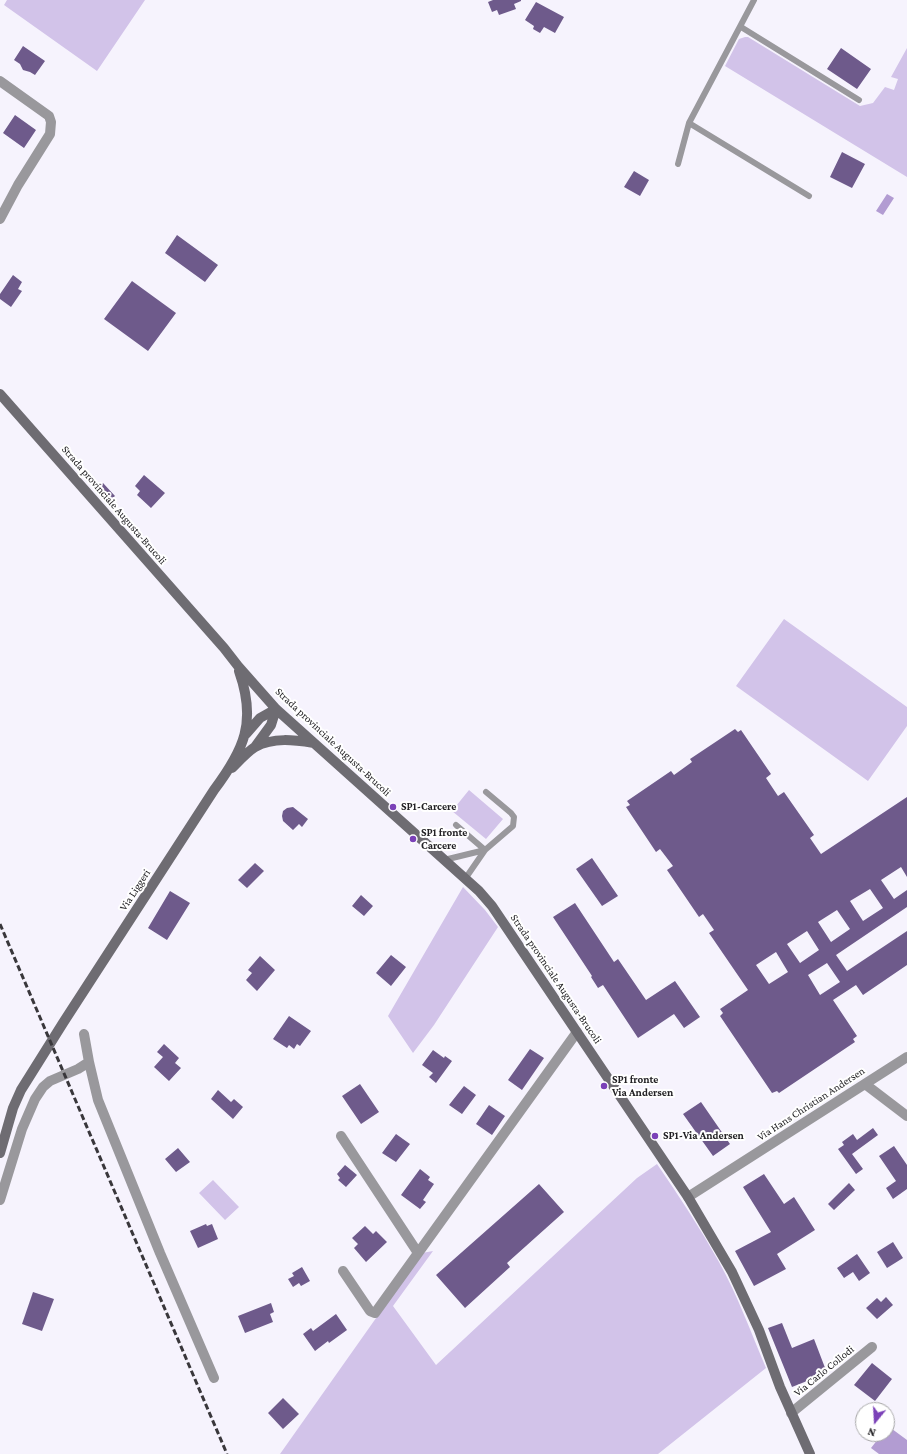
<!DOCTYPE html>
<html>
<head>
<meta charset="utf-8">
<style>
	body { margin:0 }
	#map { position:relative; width:907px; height:1454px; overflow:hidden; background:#f6f3fd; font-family:"Crimson Pro",serif }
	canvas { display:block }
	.north { position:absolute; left:855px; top:1402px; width:40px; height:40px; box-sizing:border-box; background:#fff; border:1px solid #a7a7a8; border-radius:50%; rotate:198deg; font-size:11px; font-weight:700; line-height:16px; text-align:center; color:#232225 }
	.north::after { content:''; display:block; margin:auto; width:14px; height:18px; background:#7b41b8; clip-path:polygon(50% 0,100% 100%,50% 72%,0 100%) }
</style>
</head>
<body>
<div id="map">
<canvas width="907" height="1454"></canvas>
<div class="north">N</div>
</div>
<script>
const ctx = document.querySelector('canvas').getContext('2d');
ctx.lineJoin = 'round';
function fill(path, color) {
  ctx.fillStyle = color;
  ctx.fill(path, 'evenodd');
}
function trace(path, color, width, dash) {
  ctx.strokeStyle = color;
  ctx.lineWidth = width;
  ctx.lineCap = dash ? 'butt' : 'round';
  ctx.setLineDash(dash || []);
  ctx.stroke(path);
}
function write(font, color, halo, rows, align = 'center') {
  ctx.font = font + ' "Crimson Pro",serif';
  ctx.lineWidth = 4;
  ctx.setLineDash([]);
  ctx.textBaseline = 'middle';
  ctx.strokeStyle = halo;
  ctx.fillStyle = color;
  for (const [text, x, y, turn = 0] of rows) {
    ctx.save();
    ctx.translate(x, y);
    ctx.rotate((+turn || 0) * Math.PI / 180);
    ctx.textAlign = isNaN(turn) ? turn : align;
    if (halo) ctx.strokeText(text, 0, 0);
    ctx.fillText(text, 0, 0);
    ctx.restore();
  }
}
const green = new Path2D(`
	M 7,0 L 145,0 L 97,71 L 4,5 Z
	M 745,37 L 748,37 L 860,106 L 873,103 L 885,87 L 894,90 L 898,79 L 891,77 L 907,48 L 907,177 L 725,66 L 739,39 Z
	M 784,619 L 907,707 L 907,726 L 868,781 L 736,686 Z
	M 469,790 L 503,819 L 486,839 L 452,811 Z
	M 463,887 L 485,910 L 498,927 L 434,1025 L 413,1053 L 388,1016 Z
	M 657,1164 C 679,1196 700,1228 719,1262 C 738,1296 751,1333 766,1368 L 658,1454 L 280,1454 L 422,1253 L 433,1251 L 393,1306 L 436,1365 L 637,1178 Z
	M 213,1180 L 239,1207 L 225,1220 L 199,1193 Z`);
const water = new Path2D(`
	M 887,194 L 894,198 L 883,215 L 876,211 Z
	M 888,1426 L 907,1440 L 907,1454 L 879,1454 L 871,1448 L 882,1434 L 887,1434 L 887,1428 Z`);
const building = new Path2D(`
	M 493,0 L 521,0 L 521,1 L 514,4 L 516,9 L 499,15 L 497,10 L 492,12 L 488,2 Z
	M 536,2 L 564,17 L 555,33 L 544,27 L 540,33 L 533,29 L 534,26 L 525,20 Z
	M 23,46 L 45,61 L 35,75 L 30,72 L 23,70 L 20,64 L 14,60 Z
	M 841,48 L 871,69 L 857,89 L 827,69 Z
	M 15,115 L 36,130 L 24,148 L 3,133 Z
	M 842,152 L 865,164 L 852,188 L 830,177 Z
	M 634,171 L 649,180 L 640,196 L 624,187 Z
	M 177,235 L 218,265 L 205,282 L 165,253 Z
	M 13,275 L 22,282 L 18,289 L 22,291 L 11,307 L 0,299 L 0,294 Z
	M 132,281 L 176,313 L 148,351 L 104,319 Z
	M 144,475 L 165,493 L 151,508 L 137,495 L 140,491 L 135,486 Z
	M 103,483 L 115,496 L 107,503 L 95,490 Z
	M 735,729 L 738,732 L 741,730 L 771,774 L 766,778 L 778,796 L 784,792 L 814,835 L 810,838 L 821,854 L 907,797 L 907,877 L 901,867 L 881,880 L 894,899 L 907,890 L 907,907 L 836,955 L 847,971 L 907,931 L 907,965 L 863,995 L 856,985 L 833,1000 L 857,1036 L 853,1039 L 855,1042 L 779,1093 L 777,1091 L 772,1093 L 720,1016 L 723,1013 L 720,1009 L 748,990 L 709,933 L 714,930 L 703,914 L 699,917 L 667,870 L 673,866 L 660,849 L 656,852 L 626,807 L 630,805 L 627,801 L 671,771 L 674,775 L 692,762 L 690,759 ZM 870,889 L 883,908 L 863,921 L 850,901 ZM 837,910 L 850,929 L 831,942 L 818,922 ZM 807,931 L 819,950 L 800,963 L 787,944 ZM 776,952 L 788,972 L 769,984 L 756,965 ZM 827,963 L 840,982 L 820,995 L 808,975 Z
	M 293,807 L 308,819 L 302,827 L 299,824 L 293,830 L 283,821 L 282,816 L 283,811 L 287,808 Z
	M 592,858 L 618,896 L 602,906 L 576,869 Z
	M 255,863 L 264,871 L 247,888 L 238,880 Z
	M 170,891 L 190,903 L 167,940 L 148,928 Z
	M 361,895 L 373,906 L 364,916 L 352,906 Z
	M 575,903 L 614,962 L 618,959 L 646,1000 L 675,981 L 700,1017 L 684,1028 L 674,1014 L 638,1038 L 603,985 L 598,988 L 591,977 L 592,976 L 553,917 Z
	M 391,955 L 406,967 L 391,986 L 376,973 Z
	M 260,956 L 275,970 L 257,991 L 246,980 L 252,973 L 248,970 Z
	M 289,1016 L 311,1031 L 300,1046 L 297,1044 L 294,1049 L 289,1045 L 287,1048 L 273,1039 Z
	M 164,1044 L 179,1058 L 175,1063 L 181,1068 L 169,1081 L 154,1067 L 163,1057 L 157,1052 Z
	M 530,1049 L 544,1058 L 522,1090 L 508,1080 Z
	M 433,1050 L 444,1058 L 445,1056 L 452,1061 L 436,1083 L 429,1077 L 433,1073 L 422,1065 Z
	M 360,1084 L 379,1112 L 361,1124 L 342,1096 Z
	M 464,1086 L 476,1095 L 462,1114 L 449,1105 Z
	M 218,1090 L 231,1102 L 234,1099 L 243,1107 L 233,1119 L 211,1099 Z
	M 701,1102 L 730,1144 L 713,1156 L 683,1114 Z
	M 489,1105 L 505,1116 L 492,1135 L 476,1124 Z
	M 873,1128 L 878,1135 L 852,1154 L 863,1169 L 856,1174 L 838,1149 L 844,1145 L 842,1142 L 853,1134 L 857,1140 Z
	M 396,1134 L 410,1144 L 396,1162 L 382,1153 Z
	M 894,1146 L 907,1165 L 907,1189 L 893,1199 L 886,1188 L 896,1181 L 879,1156 Z
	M 178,1148 L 190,1162 L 176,1172 L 165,1159 Z
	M 345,1165 L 357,1175 L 346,1187 L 338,1180 L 340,1178 L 337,1174 Z
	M 420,1169 L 430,1177 L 428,1180 L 434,1184 L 423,1200 L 426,1202 L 420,1209 L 401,1195 Z
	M 764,1174 L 784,1204 L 794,1197 L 815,1230 L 777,1254 L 786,1269 L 754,1286 L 735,1251 L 771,1232 L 743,1187 Z
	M 849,1183 L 855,1190 L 834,1210 L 828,1204 Z
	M 539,1184 L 564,1212 L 507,1263 L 510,1267 L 465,1308 L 436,1275 Z
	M 206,1224 L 207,1226 L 212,1224 L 218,1239 L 198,1248 L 190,1231 Z
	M 365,1226 L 373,1234 L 376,1231 L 387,1242 L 366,1262 L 354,1248 L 358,1244 L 352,1238 Z
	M 893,1242 L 903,1258 L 887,1268 L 877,1252 Z
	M 857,1254 L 870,1273 L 859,1281 L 853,1272 L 844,1278 L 837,1268 Z
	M 302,1267 L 310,1281 L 301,1286 L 299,1283 L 293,1287 L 288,1279 L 294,1276 L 292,1273 Z
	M 33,1292 L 54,1299 L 42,1331 L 22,1324 Z
	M 886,1297 L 893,1305 L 877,1319 L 866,1308 L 877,1298 L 881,1302 Z
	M 271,1303 L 274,1312 L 270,1314 L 273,1322 L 245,1333 L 238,1316 Z
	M 336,1314 L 347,1330 L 329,1343 L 328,1341 L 315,1351 L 303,1334 L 311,1328 L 313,1331 Z
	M 782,1323 L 792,1348 L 814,1339 L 827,1373 L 792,1387 L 768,1328 Z
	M 872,1363 L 892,1379 L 875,1401 L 854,1385 Z
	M 283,1398 L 299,1414 L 283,1429 L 268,1413 Z`);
const service = new Path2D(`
	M 741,27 L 859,100
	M 689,123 L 809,196
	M 678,164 L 689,123 L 754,0
	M 456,825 L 485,850
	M 444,860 L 485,850
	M 465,879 L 485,850 L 513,826 L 514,817 L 511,813 L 486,792`);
const minor = new Path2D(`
	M 0,81 L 49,116 L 51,122 L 50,134 L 18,185 L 0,219
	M 84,1034 L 89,1062
	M 865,1084 L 907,1116
	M 341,1136 L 418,1253
	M 688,1197 L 907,1057
	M 0,1200 L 22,1129 L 35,1099 L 43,1087 L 50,1081 L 78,1069 L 89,1062 L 98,1100 L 160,1253 L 214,1378
	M 343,1271 L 370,1311 L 375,1313 L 577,1032
	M 791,1413 L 872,1347`);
const secondary = new Path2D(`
	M 0,394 L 224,648 L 238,666 L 276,709 L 479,891 L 492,906 L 688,1197 L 732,1272 L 759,1330 L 780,1387 L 810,1454
	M 246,734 L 260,718 L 276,709
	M 255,747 L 271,725 L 276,709
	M 232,768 C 239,761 247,752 255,747 C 274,737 294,740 314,743
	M 0,1153 L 13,1108 L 21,1090 L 63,1023 L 214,790 C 244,750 257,722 239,671`);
const rail = new Path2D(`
	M 0,924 L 227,1454`);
const markers = [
	[393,807,4,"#7b41b8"],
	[413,839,4,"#7b41b8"],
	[604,1086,4,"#7b41b8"],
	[655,1136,4,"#7b41b8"]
];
const streetNames = [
	["Strada provinciale Augusta-Brucoli",114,505,49],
	["Strada provinciale Augusta-Brucoli",333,742,43],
	["Via Liggeri",135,890,-57],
	["Strada provinciale Augusta-Brucoli",556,979,56],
	["Via Hans Christian Andersen",811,1104,-33],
	["Via Carlo Collodi",824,1371,-39]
];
const poiNames = [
	["SP1-Carcere",401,807],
	["SP1 fronte",421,833],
	["Carcere",421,846],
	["SP1 fronte",612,1080],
	["Via Andersen",612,1093],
	["SP1-Via Andersen",663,1136]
];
fill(green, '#d2c3e9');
fill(water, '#b29cd2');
fill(building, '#6e5a8b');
trace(service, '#99989c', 6);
trace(minor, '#99989c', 10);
trace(secondary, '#6e6c72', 10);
trace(rail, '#39373b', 3, [6, 3]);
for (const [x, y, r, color] of markers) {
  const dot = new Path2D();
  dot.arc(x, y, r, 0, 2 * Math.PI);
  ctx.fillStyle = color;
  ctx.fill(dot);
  trace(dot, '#fff', 1.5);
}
write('11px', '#232225', '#fff', streetNames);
write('bold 11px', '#232225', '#fff', poiNames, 'left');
</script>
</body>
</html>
